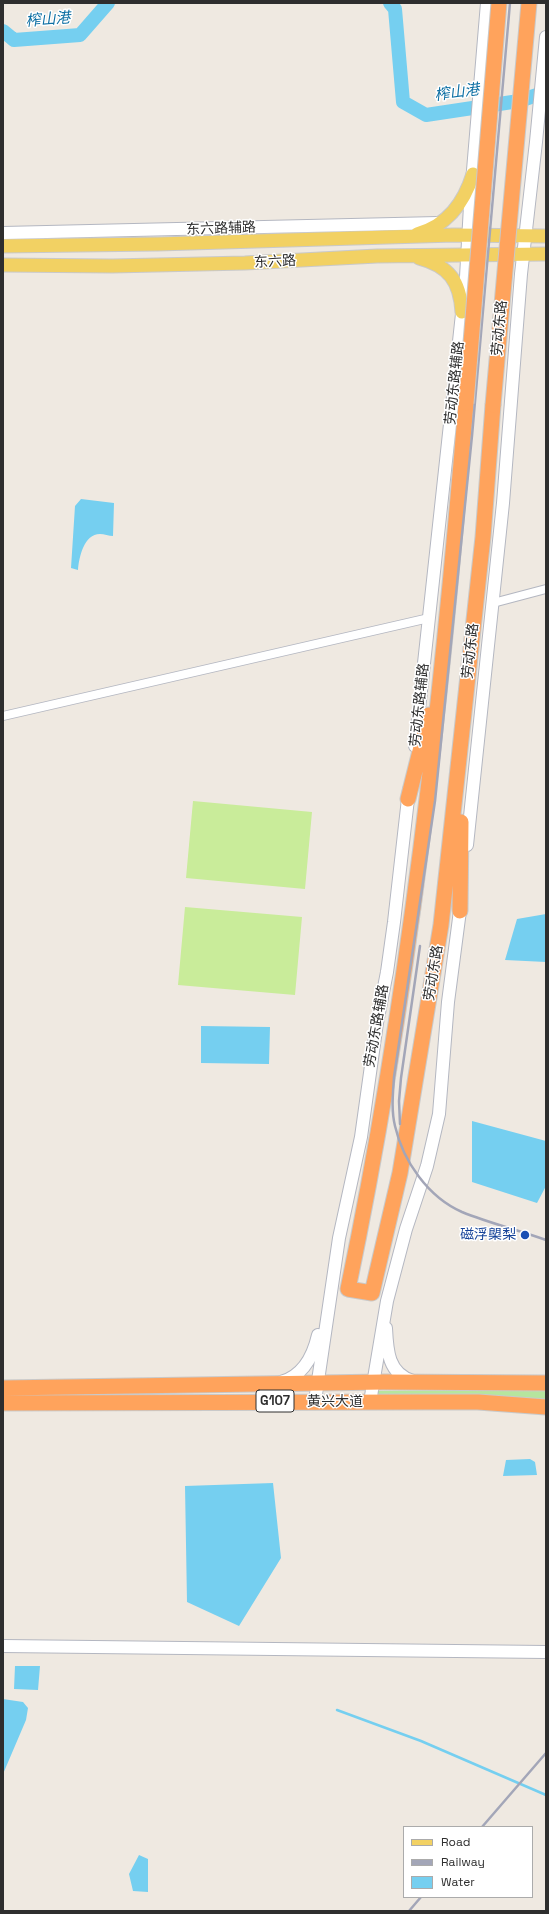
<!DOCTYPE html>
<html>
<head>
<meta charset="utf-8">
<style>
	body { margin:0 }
	#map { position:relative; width:549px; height:1914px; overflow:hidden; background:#efe9e1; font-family:"Space Grotesk",sans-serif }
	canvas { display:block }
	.frame { position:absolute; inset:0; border:4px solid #2e2e2e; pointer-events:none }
	.legend { position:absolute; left:403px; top:1826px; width:130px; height:72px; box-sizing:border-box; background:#fff; border:1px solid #ababab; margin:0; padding:5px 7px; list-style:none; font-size:12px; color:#2e2e2e }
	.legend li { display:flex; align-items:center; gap:8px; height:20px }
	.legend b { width:20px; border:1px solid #ababab }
</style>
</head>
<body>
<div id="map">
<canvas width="549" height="1914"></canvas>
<div class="frame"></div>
<ul class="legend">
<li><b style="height:5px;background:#f2d163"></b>Road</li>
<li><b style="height:5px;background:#a3a6b8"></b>Railway</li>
<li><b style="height:11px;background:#75cff0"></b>Water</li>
</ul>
</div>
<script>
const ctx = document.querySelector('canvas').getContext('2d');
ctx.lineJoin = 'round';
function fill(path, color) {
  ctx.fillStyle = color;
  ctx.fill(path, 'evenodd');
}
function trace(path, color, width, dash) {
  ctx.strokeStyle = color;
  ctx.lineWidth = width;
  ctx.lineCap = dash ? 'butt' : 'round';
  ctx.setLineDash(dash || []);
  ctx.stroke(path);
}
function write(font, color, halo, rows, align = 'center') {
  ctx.font = font + ' "Space Grotesk","Noto Sans SC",sans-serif';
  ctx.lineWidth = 3;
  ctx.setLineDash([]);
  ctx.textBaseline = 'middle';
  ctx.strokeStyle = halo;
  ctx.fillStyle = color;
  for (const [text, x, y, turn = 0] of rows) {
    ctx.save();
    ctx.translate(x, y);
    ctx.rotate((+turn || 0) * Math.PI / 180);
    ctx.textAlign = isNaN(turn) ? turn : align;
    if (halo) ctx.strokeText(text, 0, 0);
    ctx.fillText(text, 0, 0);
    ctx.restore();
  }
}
const green = new Path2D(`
	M 546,1389 L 546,1401 L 372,1395 L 371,1391 Z`);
const pitch = new Path2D(`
	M 193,801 L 312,812 L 305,889 L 186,878 Z
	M 185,907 L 302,917 L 295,995 L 178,985 Z`);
const water = new Path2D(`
	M 81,499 L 114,503 L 113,536 C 109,536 104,534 100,534 C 84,534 79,557 78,570 L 71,568 L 75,506 Z
	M 546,914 L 546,962 L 505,960 L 517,919 Z
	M 201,1026 L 270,1027 L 269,1064 L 201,1063 Z
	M 472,1121 L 546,1141 L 546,1186 L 537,1203 L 472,1182 Z
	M 530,1459 L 535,1462 L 537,1475 L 503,1476 L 506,1460 Z
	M 273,1483 L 281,1558 L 239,1626 L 187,1602 L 185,1486 Z
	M 15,1666 L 40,1666 L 38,1690 L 14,1689 Z
	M 3,1699 L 23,1702 L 28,1708 L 26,1720 L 3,1774 Z
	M 139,1855 L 148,1859 L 148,1892 L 133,1891 L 129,1874 Z`);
const stream = new Path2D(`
	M 337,1710 L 421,1741 L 546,1795`);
const river = new Path2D(`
	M 390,3 L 395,9 L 403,102 L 426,115 L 519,101 L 546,92
	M 3,31 L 14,40 L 80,35 L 108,3`);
const street = new Path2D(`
	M 493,603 L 546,589
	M 3,716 L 429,618`);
const secondary = new Path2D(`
	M 3,233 L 438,223
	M 415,746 L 466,277 L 470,206 L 487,3
	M 467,845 L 503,503 L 521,274 L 536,142 L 546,37
	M 386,1328 C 387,1350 388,1374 413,1381
	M 281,1382 C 303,1376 313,1357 318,1335
	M 315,1401 L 339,1238 L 361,1137 L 377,1023 L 387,972 L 394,922 L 409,790
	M 370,1402 L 387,1301 L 406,1229 L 427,1166 L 439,1114 L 448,1002 L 461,903
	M 3,1646 L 546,1652`);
const primary = new Path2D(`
	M 417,234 C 448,225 464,203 473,174
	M 3,246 L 158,244 L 454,235 L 546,236
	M 419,258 C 449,266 460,281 462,312
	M 3,265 L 112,266 L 245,263 L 377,256 L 546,254`);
const highway = new Path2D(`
	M 466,403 C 442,700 409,997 348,1289 L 372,1293 L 400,1173 L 441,925 L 483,537 L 493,405
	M 408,799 L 429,715
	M 460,911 L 461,822
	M 3,1388 L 383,1382 L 546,1383
	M 3,1403 L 424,1402 L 478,1402 L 546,1407`);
const rail = new Path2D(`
	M 510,3 L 472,436 L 435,801 L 394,1077 C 393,1093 391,1110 395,1126 C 403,1161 428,1197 462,1212 C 489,1223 518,1230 546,1240
	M 400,1124 L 399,1101 L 401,1078 L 420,946
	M 482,1827 L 546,1753
	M 409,1911 L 421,1897`);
const highwayBridge = new Path2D(`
	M 466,403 L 499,3
	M 493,405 L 529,3`);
const markers = [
	[525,1235,5,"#1a4fb4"]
];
const shields = [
	[275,1401,38]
];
const shieldNames = [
	["G107",275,1401]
];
const streetNames = [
	["东六路辅路",221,229,-2],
	["东六路",275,262,-3],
	["劳动东路",500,328,-85],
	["劳动东路辅路",455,383,-84],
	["劳动东路",471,651,-84],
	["劳动东路辅路",420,705,-84],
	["劳动东路",434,973,-81],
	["劳动东路辅路",377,1026,-80],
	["黄兴大道",335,1402]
];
const transitNames = [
	["磁浮㮾梨",516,1235]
];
const waterNames = [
	["榨山港",48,20,-5],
	["榨山港",457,93,-8]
];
fill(green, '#b6e59e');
fill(pitch, '#c9ec9a');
fill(water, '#75cff0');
trace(stream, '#75cff0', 2.5);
trace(river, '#75cff0', 14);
trace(street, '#b4b7c1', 10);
trace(secondary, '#b4b7c1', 14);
trace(primary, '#c9c9c9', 15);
trace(highway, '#c9c9c9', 17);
trace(street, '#fff', 8);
trace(secondary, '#fff', 12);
trace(primary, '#f2d163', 13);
trace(highway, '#ffa35c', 15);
trace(rail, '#a3a6b8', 2.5);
trace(highwayBridge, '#c9c9c9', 17, []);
trace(highwayBridge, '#ffa35c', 15);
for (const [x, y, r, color] of markers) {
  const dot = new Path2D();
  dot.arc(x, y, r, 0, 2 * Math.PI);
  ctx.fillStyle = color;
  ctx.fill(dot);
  trace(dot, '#fff', 1.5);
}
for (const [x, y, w] of shields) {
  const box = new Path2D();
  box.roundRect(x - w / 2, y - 11, w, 22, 3);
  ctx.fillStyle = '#fff';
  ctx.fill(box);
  trace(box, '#2e2e2e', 1);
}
write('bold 13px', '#2e2e2e', null, shieldNames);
write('14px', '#2e2e2e', '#fff', streetNames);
write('14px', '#164399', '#fff', transitNames, 'right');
write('italic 15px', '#0d6fa3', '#fff', waterNames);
</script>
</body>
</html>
